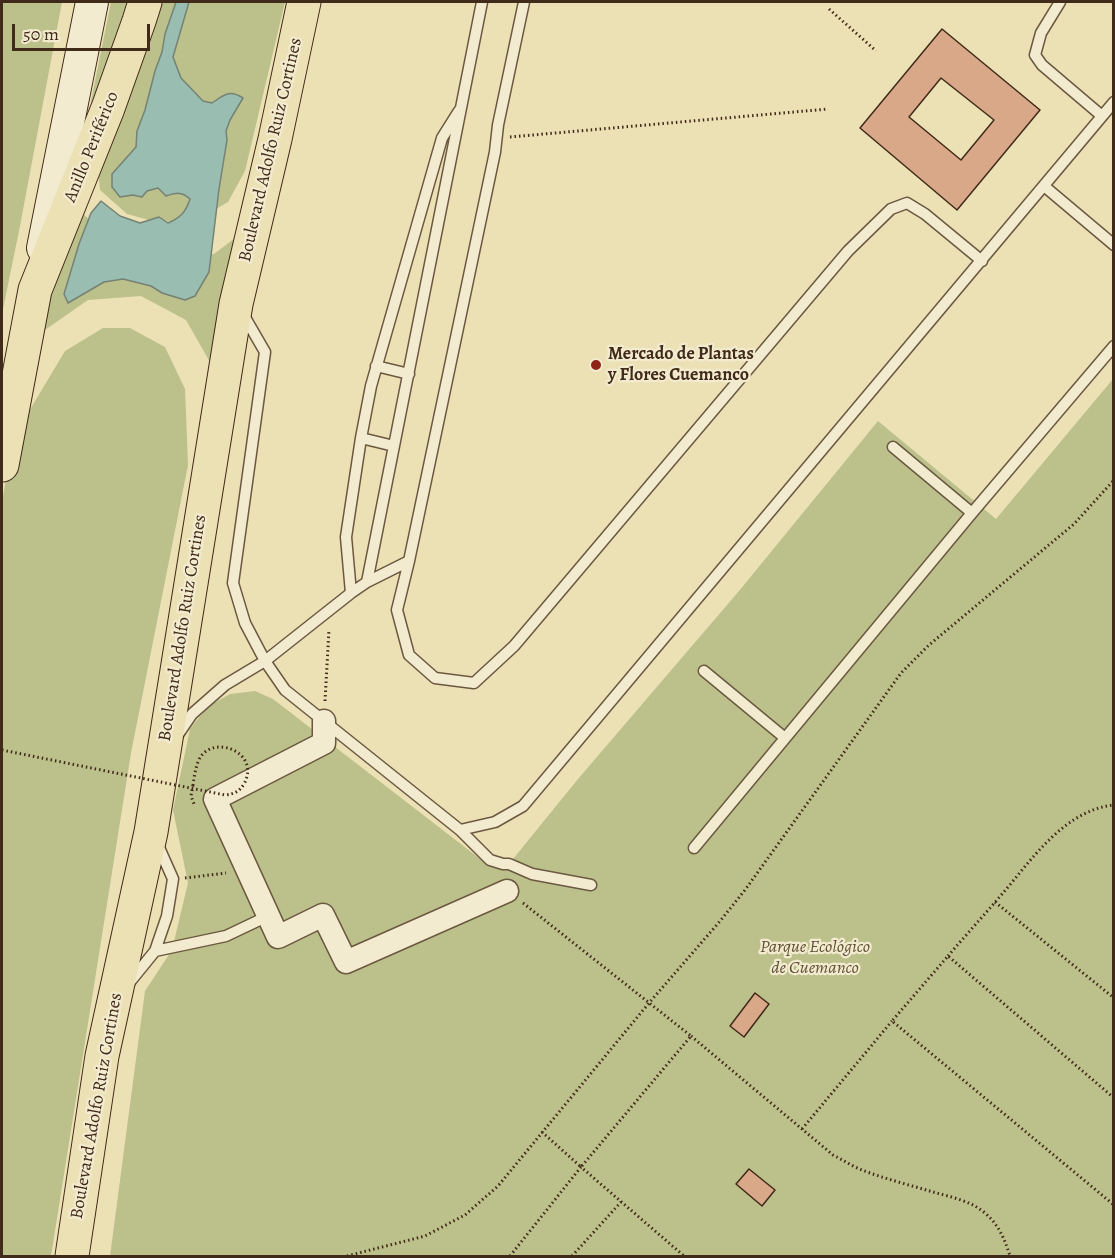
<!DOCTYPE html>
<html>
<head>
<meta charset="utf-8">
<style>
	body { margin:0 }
	#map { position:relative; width:1115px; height:1258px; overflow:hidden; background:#ece0b5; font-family:Alegreya,serif }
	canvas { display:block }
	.frame { position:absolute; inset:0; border:3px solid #402a19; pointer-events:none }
	.scale { position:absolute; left:12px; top:24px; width:138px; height:27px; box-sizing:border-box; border:3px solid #402a19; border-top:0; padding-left:8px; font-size:18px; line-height:21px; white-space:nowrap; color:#402a19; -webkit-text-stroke:4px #f3ebcf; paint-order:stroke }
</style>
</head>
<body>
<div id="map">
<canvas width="1115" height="1258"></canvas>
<div class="frame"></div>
<div class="scale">50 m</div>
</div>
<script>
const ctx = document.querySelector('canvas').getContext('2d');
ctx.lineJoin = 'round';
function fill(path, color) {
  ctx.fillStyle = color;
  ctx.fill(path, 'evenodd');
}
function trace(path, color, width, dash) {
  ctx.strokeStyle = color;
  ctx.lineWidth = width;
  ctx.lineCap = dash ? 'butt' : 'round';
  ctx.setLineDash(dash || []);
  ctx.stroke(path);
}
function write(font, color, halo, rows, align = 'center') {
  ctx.font = font + ' Alegreya,serif';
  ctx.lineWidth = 4.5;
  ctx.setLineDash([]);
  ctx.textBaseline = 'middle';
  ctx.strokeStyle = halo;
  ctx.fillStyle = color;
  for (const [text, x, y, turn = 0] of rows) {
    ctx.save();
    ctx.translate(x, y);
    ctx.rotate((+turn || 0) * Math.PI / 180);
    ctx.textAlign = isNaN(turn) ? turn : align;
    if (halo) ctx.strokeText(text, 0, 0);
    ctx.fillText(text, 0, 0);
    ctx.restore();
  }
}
const green = new Path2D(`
	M 2,2 L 62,2 L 20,226 L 2,314 Z
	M 111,2 L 285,2 L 245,171 L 228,202 L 197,220 L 156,222 L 127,214 L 100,190 L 91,101 Z
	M 72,203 L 116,245 L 166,259 L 214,254 L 235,238 L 211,364 L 186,320 L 141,296 L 88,300 L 42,332 Z
	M 103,328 L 130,328 L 165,347 L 185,389 L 188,465 L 131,753 L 51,1256 L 2,1256 L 2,502 L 13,438 L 65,351 Z
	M 1113,379 L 1113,1256 L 110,1256 L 145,991 L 172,950 L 188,883 L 173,810 L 190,729 L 200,716 L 214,703 L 230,694 L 255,691 L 273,699 L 488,865 L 509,864 L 578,779 L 739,591 L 878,421 L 996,519 Z`);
const water = new Path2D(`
	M 176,2 L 189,2 L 173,57 L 181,78 L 203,101 L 212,103 C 224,95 229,89 243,98 L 230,120 L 226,131 L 227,140 L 219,189 L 209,272 L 195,296 L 185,300 L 162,293 L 151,286 L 123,279 L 104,282 L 68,303 L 64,294 L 79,244 L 91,213 L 101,201 L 120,216 L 140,223 L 159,217 L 168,223 C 180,218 186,212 190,199 C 182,191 176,193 166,196 L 158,188 L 147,191 L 142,197 L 133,195 L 120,197 L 112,187 L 112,174 L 136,147 L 137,131 L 145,110 L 155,71 L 162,52 L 165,34 Z`);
const building = new Path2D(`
	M 942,29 L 1040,110 L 957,210 L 860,128 ZM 941,78 L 994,120 L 961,160 L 909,117 Z
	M 755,993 L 769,1004 L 744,1037 L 730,1026 Z
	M 749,1169 L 775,1190 L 762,1206 L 736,1184 Z`);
const path = new Path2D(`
	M 829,9 L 876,51
	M 510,137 L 828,109
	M 325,701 L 329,630
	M 193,785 L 191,796 L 194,804
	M 185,878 L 226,873
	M 995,902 L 1114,998
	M 523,903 L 691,1036 L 581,1167 L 542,1132
	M 948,956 C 966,935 985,914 1003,893 C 1032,859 1065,810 1114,805
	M 691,1036 L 833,1155 C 843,1160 852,1166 862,1170 C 885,1179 910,1185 933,1192 C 951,1197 971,1201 985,1213 C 999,1225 1005,1240 1010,1256
	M 1114,1098 L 948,956 L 892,1021 L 1114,1205
	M 802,1129 L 892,1021
	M 347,1256 L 425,1236 L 465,1215 L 498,1186 L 649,1003 L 721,920 L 745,890 L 901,673 L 929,645 L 1074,524 L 1114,480
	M 510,1256 L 581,1167 L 684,1256
	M 572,1256 L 621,1202`);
const lane = new Path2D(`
	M 524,2 L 498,125 L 495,152 L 483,209 L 409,561 L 397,610 L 409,655 L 435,678 L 474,683 L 514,646 L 848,251 L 891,209 L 907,203 L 925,214 L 982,261
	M 1060,2 L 1041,33 L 1035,55 L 1042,65 L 1102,116
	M 1044,186 L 1114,245
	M 243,314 L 265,352 L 233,583 L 245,623 L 265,661 L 285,690 L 460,830 L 490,860 L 503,864 L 509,864 L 532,874 L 591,885
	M 376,366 L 409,374
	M 361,438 L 394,446
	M 893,447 L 972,513
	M 367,582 L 482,2
	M 351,593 L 346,537 L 361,438 L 371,386 L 442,138 L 459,111
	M 704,671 L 785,738
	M 177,736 L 192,714 L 225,685 L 265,661 L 351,593 L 367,582 L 409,561
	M 460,830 L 495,822 L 523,806 L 1114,102
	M 694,848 L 972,513 L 1114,346
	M 155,951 L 226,936 L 268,916
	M 129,983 L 155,951 L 167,916 L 173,879 L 157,843`);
const street = new Path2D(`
	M 324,721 L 324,743 L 215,799 L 278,937 L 323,915 L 346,962 L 507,891`);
const secondary = new Path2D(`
	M 43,248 L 92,2`);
const highway = new Path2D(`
	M 2,465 L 35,290 L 108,108 L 139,21 L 145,2
	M 72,1256 L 102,1056 L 151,832 L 236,304 L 275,139 L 304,2`);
const pathBridge = new Path2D(`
	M 2,750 L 225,795 C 234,794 239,792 244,784 C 262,751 209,732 198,762 C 195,770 194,778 193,785`);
const markers = [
	[596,365,6,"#8f2418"]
];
const streetNames = [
	["Anillo Periférico",92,147,-68],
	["Boulevard Adolfo Ruiz Cortines",271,150,-77],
	["Boulevard Adolfo Ruiz Cortines",183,628,-81],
	["Boulevard Adolfo Ruiz Cortines",97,1106,-80]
];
const poiNames = [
	["Mercado de Plantas",608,355],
	["y Flores Cuemanco",608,376]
];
const parkNames = [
	["Parque Ecológico",815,948],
	["de Cuemanco",815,969]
];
fill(green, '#bcc18b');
fill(water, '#99bdb0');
trace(water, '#758274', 1.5);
fill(building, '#d9a888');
trace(building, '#402a19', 1.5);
trace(lane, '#6b5840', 13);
trace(street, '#6b5840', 25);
trace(secondary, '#402a19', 34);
trace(highway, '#402a19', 35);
trace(path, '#402a19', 3, [1.5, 3]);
trace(lane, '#f3ebcf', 10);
trace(street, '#f3ebcf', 22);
trace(secondary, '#f3ebcf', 32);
trace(highway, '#ece0b5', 33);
trace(pathBridge, '#402a19', 3, [1.5, 3]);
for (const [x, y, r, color] of markers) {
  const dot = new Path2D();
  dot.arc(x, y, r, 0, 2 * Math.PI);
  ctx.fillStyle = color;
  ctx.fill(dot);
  trace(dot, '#f3ebcf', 2);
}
write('18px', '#402a19', '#f3ebcf', streetNames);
write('bold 18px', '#402a19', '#f3ebcf', poiNames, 'left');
write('italic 18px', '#5f5036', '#f3ebcf', parkNames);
</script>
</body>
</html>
